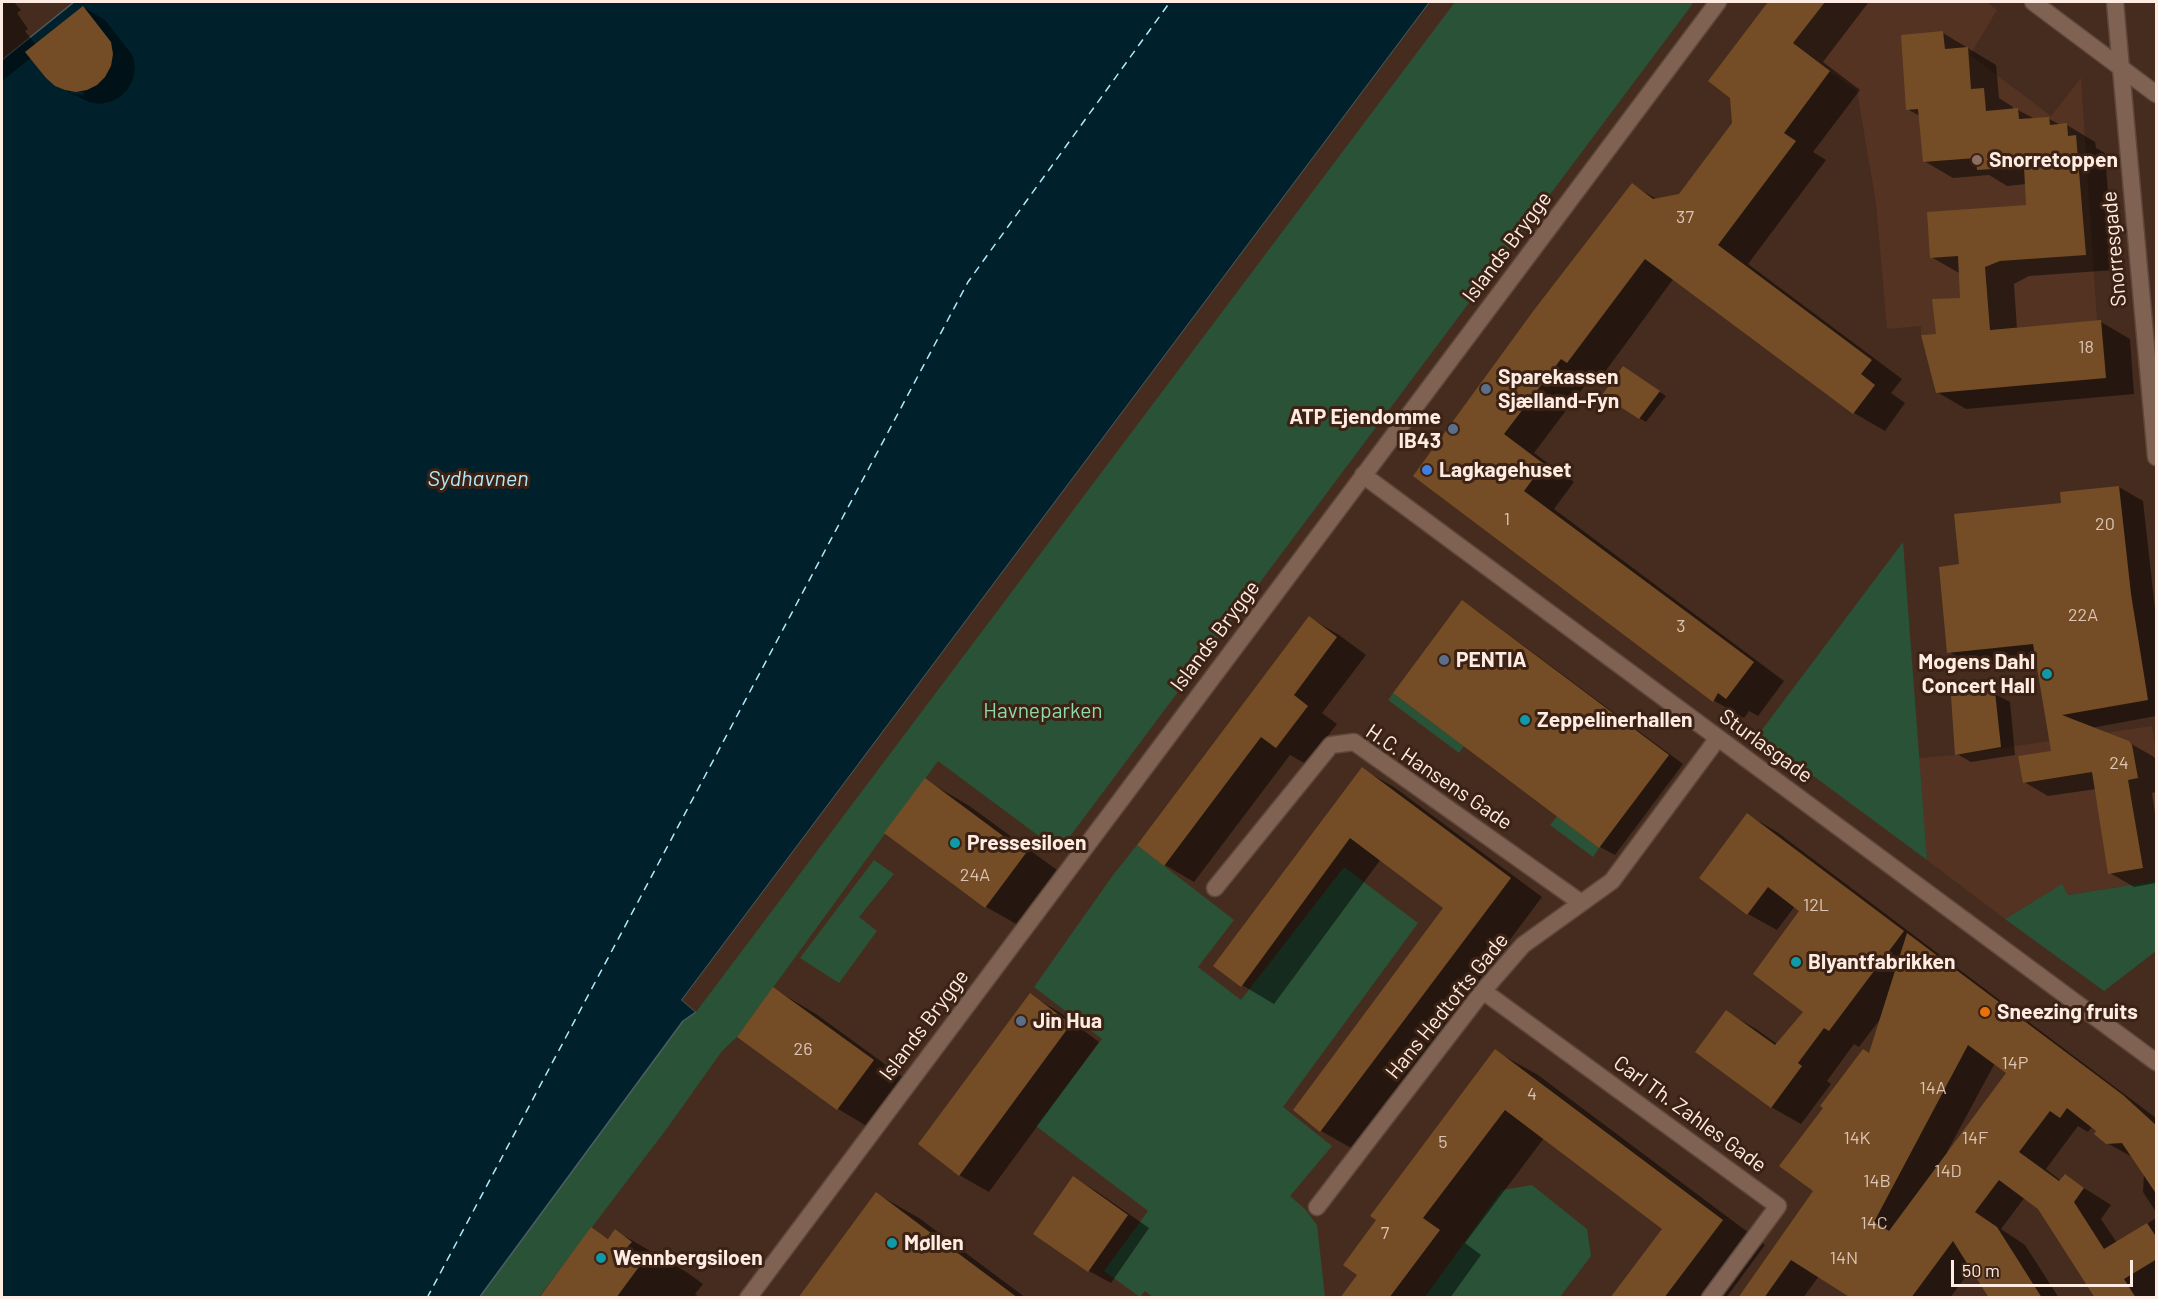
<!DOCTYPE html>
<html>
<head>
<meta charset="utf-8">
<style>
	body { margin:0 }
	#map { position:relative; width:2158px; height:1299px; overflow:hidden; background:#462c1e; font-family:Barlow,sans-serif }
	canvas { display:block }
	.frame { position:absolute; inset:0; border:3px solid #feece3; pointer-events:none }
	.scale { position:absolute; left:1951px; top:1260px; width:182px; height:27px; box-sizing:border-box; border:3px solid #feece3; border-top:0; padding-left:8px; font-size:18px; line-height:21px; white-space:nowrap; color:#feece3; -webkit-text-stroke:4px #3b2214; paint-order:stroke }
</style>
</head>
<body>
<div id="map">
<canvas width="2158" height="1299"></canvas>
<div class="frame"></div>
<div class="scale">50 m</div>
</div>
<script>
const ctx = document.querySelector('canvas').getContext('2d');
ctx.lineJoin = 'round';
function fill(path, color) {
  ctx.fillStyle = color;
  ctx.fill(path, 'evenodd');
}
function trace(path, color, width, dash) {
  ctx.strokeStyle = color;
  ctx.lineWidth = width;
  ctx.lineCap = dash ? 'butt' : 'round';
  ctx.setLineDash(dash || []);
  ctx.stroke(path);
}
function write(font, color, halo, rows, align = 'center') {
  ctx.font = font + ' Barlow,sans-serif';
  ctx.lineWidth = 6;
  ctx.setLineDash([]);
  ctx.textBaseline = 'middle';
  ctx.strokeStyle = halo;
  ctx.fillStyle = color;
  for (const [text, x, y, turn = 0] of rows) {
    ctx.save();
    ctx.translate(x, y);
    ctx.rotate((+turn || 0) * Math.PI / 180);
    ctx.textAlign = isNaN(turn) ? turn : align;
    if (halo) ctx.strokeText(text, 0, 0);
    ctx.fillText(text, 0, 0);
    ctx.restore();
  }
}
const built = new Path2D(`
	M 1768,2 L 1986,2 L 1997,10 L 1970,55 L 2051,116 L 2081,78 L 2097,321 L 1921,335 L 1921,326 L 1887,329 L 1876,203 L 1857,91 L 1755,19 Z
	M 2152,726 L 2156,754 L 2156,881 L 2067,895 L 2061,885 L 2005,919 L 1927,860 L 1919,758 L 1955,755 Z`);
const green = new Path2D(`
	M 1455,2 L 1694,2 L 1059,851 L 938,761 L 737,1037 L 722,1051 L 668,1127 L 539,1297 L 479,1298 L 683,1021 L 696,1012 Z
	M 1903,542 L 1927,860 L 1758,735 Z
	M 1393,693 L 1464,746 L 1459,753 L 1388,700 Z
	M 1557,816 L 1599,848 L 1593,857 L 1550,825 Z
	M 1137,845 L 1234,920 L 1198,967 L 1241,1000 L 1344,867 L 1418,923 L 1283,1107 L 1332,1146 L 1290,1196 L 1305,1209 L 1317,1225 L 1325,1297 L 1154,1298 L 1145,1291 L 1140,1297 L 1104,1271 L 1148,1211 L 1036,1126 L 1102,1039 L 1034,987 L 1113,875 Z
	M 874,860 L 894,874 L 859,917 L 877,931 L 839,983 L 800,958 Z
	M 2156,881 L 2156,951 L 2104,991 L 2005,919 L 2062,884 L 2068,895 Z
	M 1532,1185 L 1587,1229 L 1591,1256 L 1560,1297 L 1425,1297 L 1502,1190 Z`);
const water = new Path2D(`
	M 74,2 L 1430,2 L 682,1000 L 696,1012 L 683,1021 L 479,1298 L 2,1297 L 2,60 Z`);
const pier = new Path2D(`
	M 1430,2 L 1433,2 L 686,1000 L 698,1010 L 696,1012 L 682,1000 Z`);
const shadow = new Path2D(`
	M 2,2 L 14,2 L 21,10 L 17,13 L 28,29 L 25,31 L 36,45 L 83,7 L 105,20 L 133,56 L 135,68 L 133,79 L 127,90 L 120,97 L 110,102 L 99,104 L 89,102 L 70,93 L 83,95 L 84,92 L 70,90 L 70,93 L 56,84 L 32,57 L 2,81 Z
	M 1770,2 L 1868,3 L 1823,62 L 1860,90 L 1813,152 L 1826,160 L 1748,264 L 1902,379 L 1891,393 L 1905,403 L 1885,431 L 1854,413 L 1674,278 L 1599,380 L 1592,376 L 1534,453 L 1574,482 L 1554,509 L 1784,681 L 1758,716 L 1749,711 L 1744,718 L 1713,700 L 1415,475 L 1633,185 L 1658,200 L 1680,196 L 1733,123 L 1731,98 L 1710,81 Z
	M 1943,33 L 1996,65 L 1999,98 L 2013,107 L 2013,110 L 2018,110 L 2035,119 L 2049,119 L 2061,125 L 2067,125 L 2095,142 L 2096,148 L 2105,153 L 2114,270 L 2029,276 L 2014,284 L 2017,329 L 2101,322 L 2130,339 L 2134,394 L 1966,409 L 1937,392 L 1938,335 L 1962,299 L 1961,274 L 1931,257 L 2028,206 L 2026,184 L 2007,186 L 1989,175 L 1953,178 L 1924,161 L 1920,116 L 1907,109 Z
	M 1630,372 L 1666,396 L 1646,422 L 1639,418 Z
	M 2119,487 L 2143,501 L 2156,618 L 2156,716 L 2091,728 L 2128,742 L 2154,757 L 2156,760 L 2156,792 L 2152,793 L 2156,820 L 2156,883 L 2134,887 L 2110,873 L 2096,789 L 2048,796 L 2024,782 L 2052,752 L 2037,660 L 1973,666 L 1949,652 L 1960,566 L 2063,504 Z
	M 1462,602 L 1477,611 L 1683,764 L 1615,855 L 1600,847 L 1395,693 Z
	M 1310,618 L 1339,635 L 1366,655 L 1322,713 L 1337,724 L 1306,764 L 1290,755 L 1194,882 L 1165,865 Z
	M 1995,694 L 2010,702 L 2015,755 L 1971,762 L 1957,754 Z
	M 1362,769 L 1394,787 L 1542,897 L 1353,1149 L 1321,1131 L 1295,1110 L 1446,908 L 1381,859 L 1274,1004 L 1242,985 Z
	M 925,780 L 968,805 L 1068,878 L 1029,931 L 986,907 L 886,833 Z
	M 1748,815 L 1777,832 L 2156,1118 L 2156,1212 L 2143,1192 L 2144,1174 L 2134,1158 L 2107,1143 L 2093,1126 L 2088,1132 L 2078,1126 L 2046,1169 L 2061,1181 L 2065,1176 L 2111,1205 L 2101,1219 L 2117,1243 L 2156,1218 L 2156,1298 L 2097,1298 L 2039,1207 L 2025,1197 L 2001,1229 L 2025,1245 L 2059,1298 L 1990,1298 L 1972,1268 L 1950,1298 L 1853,1298 L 1819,1276 L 1803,1298 L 1739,1298 L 1815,1190 L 1870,1055 L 1881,1018 L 1859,1047 L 1854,1044 L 1827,1081 L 1831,1084 L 1801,1124 L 1771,1107 L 1727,1012 L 1756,1029 L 1777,1044 L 1805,1012 L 1801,911 L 1795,906 L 1777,930 L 1748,914 ZM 1995,1063 L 2008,1073 L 1949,1153 L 1947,1152 Z
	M 774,989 L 816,1014 L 915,1086 L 880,1134 L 838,1109 L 739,1037 Z
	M 1030,995 L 1059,1012 L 1099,1042 L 989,1192 L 959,1175 Z
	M 1495,1051 L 1538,1075 L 1765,1245 L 1726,1298 L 1612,1298 L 1664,1228 L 1544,1138 L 1465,1243 L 1481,1255 L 1450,1298 L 1355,1298 L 1359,1275 Z
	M 1074,1178 L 1096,1191 L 1149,1228 L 1111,1283 L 1089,1271 Z
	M 877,1194 L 919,1218 L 1026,1298 L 799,1298 Z
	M 592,1229 L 609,1239 L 616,1231 L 688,1273 L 703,1284 L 695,1294 L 700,1298 L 541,1298 Z`);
const ferry = new Path2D(`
	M 427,1298 L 968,282 L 1170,2`);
const building = new Path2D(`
	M 1768,2 L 1825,2 L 1793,43 L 1830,71 L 1784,133 L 1796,141 L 1718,245 L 1872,360 L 1861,374 L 1875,385 L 1853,414 L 1645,259 L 1567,363 L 1561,359 L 1504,434 L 1544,464 L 1524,491 L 1754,662 L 1726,699 L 1718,693 L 1713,702 L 1413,476 L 1534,310 L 1632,183 L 1653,199 L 1679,194 L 1732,123 L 1730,98 L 1708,81 Z
	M 83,6 L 111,42 L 113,54 L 111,66 L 105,77 L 97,85 L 87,90 L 76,92 L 65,90 L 55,86 L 46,78 L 25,52 Z
	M 1943,31 L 1945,49 L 1968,47 L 1971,89 L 1984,88 L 1986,111 L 2018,108 L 2019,119 L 2049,117 L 2050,125 L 2067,123 L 2068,136 L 2076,135 L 2086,255 L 2000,261 L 1985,267 L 1990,330 L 2101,320 L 2106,378 L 1936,393 L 1921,335 L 1936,334 L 1932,299 L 1960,298 L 1958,256 L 1930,258 L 1927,212 L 2026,205 L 2024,167 L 1977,170 L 1976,158 L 1923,162 L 1918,109 L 1906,110 L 1901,35 Z
	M 1623,366 L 1660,391 L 1639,419 L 1602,395 Z
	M 2119,486 L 2131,594 L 2148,700 L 2062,715 L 2129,741 L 2132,745 L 2138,778 L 2128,780 L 2143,868 L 2108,874 L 2092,772 L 2023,783 L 2018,756 L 2051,751 L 2033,644 L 1947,653 L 1939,567 L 1959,564 L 1954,514 L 2061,503 L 2060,492 Z
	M 1462,600 L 1669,755 L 1599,848 L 1393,693 Z
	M 1309,616 L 1337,637 L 1294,695 L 1308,706 L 1276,748 L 1261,737 L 1164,866 L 1137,845 Z
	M 1995,692 L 2001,747 L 1955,755 L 1951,696 Z
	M 1362,767 L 1511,878 L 1320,1132 L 1293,1110 L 1443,908 L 1350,838 L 1241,987 L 1213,966 Z
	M 925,778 L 1026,853 L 985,908 L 884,833 Z
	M 1747,813 L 1904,931 L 1829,1031 L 1824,1028 L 1798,1063 L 1802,1066 L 1771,1108 L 1695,1052 L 1726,1010 L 1775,1045 L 1803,1012 L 1753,974 L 1799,911 L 1768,887 L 1747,915 L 1699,878 Z
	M 1907,933 L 2123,1095 L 2157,1126 L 2157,1195 L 2122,1143 L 2106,1144 L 2094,1134 L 2096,1131 L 2067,1108 L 2060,1118 L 2050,1111 L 2019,1152 L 2059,1181 L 2065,1174 L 2084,1188 L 2074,1202 L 2104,1249 L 2147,1223 L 2157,1238 L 2157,1259 L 2124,1279 L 2136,1298 L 2095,1298 L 2038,1209 L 1999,1180 L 1975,1212 L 1997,1227 L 2042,1298 L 1989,1298 L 1953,1241 L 1911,1298 L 1851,1298 L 1791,1260 L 1764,1298 L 1738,1298 L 1813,1191 L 1779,1166 L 1823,1108 L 1820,1106 L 1863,1049 L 1869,1053 ZM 1968,1045 L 2006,1073 L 1889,1231 L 1874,1222 Z
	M 773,987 L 874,1060 L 837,1110 L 737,1037 Z
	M 1030,993 L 1071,1024 L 959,1176 L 918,1144 Z
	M 1495,1049 L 1723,1220 L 1664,1298 L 1610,1298 L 1662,1229 L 1505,1110 L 1423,1218 L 1440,1230 L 1389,1298 L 1340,1298 L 1357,1275 L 1343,1265 L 1376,1220 L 1370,1216 Z
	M 1073,1176 L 1128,1215 L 1088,1272 L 1033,1234 Z
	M 876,1192 L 1018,1298 L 798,1298 Z
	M 591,1227 L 608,1239 L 615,1229 L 632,1242 L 624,1251 L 641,1264 L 616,1298 L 539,1298 Z`);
const minor = new Path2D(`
	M 2033,2 L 2156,94
	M 2115,2 L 2156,457
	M 1363,475 L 2156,1062
	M 1215,888 L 1331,745 L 1354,742 L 1580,902
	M 1483,991 L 1778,1206 L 1710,1298
	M 1317,1207 L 1483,991 L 1523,945 L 1612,881 L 1718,738
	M 748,1298 L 1718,2`);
const markers = [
	[1977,160,6,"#8d6e63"],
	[1486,389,6,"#5c6f8a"],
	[1453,429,6,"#5c6f8a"],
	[1427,470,6,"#3f7fe0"],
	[1444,660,6,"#5c6f8a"],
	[2047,674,6,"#0f9aa8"],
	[1525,720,6,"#0f9aa8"],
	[955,843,6,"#0f9aa8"],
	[1796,962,6,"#0f9aa8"],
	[1985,1012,6,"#e8710a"],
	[1021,1021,6,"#5c6f8a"],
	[892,1243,6,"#0f9aa8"],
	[601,1258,6,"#0f9aa8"]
];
const numberNames = [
	["37",1685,217],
	["18",2086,347],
	["1",1507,519],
	["20",2105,524],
	["22A",2083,615],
	["3",1681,626],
	["24",2119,763],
	["24A",975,875],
	["12L",1816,905],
	["26",803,1049],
	["14P",2015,1063],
	["14A",1933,1088],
	["4",1532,1094],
	["14K",1857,1138],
	["14F",1975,1138],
	["5",1443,1142],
	["14D",1948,1171],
	["14B",1877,1181],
	["14C",1874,1223],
	["7",1385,1233],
	["14N",1844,1258]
];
const poiNames = [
	["Snorretoppen",1989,160],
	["Sparekassen",1498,377],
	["Sjælland-Fyn",1498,401],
	["ATP Ejendomme",1441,417,"right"],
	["IB43",1441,441,"right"],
	["Lagkagehuset",1439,470],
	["PENTIA",1456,660],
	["Mogens Dahl",2035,662,"right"],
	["Concert Hall",2035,686,"right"],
	["Zeppelinerhallen",1537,720],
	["Pressesiloen",967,843],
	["Blyantfabrikken",1808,962],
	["Sneezing fruits",1997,1012],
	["Jin Hua",1033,1021],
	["Møllen",904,1243],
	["Wennbergsiloen",613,1258]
];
const streetNames = [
	["Islands Brygge",1507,247,-53],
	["Snorresgade",2114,249,-95],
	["Islands Brygge",1215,636,-53],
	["Sturlasgade",1766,746,36],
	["H.C. Hansens Gade",1439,777,34],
	["Hans Hedtofts Gade",1447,1006,-51],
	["Islands Brygge",924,1025,-53],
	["Carl Th. Zahles Gade",1690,1114,36]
];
const parkNames = [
	["Havneparken",1043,711]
];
const waterNames = [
	["Sydhavnen",478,479]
];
fill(built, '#543322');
fill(green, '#295237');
fill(water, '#00212b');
trace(water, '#4c5e62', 1.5);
fill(pier, '#462c1e');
fill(shadow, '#0007');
trace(ferry, '#b0e9fb', 1.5, [8, 6]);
fill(building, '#744d26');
trace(minor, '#5e483b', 19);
trace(minor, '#806253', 16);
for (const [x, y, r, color] of markers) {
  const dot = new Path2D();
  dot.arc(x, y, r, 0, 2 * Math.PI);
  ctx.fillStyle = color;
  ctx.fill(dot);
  trace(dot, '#3b2214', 2);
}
write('18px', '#dcc4b4', null, numberNames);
write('bold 21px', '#feece3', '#3b2214', poiNames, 'left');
write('21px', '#feece3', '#3b2214', streetNames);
write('21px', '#8fdaa6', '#3b2214', parkNames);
write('italic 22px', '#b0e9fb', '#3b2214', waterNames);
</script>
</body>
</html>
